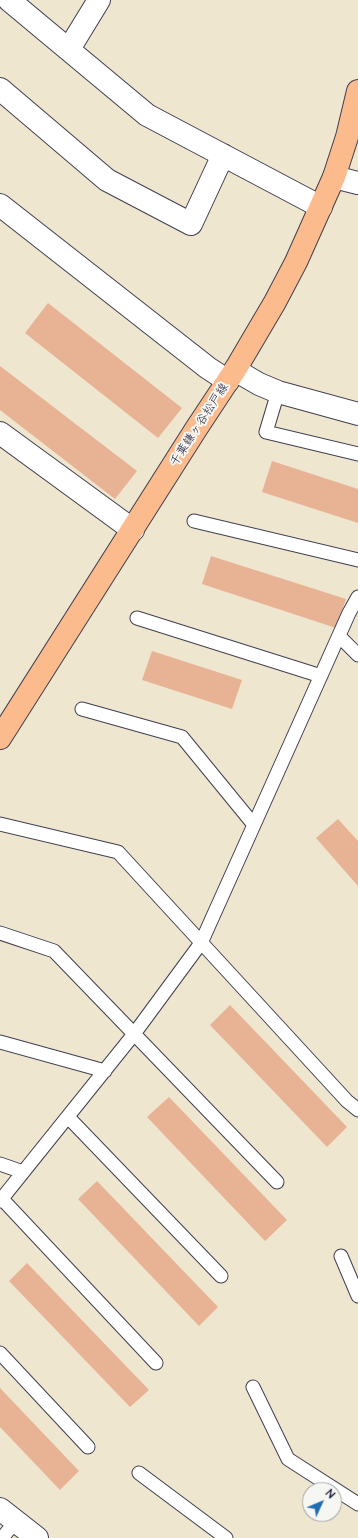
<!DOCTYPE html>
<html>
<head>
<meta charset="utf-8">
<style>
	body { margin:0 }
	#map { position:relative; width:358px; height:1538px; overflow:hidden; background:#eee6ce; font-family:"Architects Daughter",sans-serif }
	canvas { display:block }
	.north { position:absolute; left:302px; top:1482px; width:40px; height:40px; box-sizing:border-box; background:#f6f6f2; border:1px solid #a1a1a9; border-radius:50%; rotate:46deg; font-size:11px; font-weight:700; line-height:16px; text-align:center; color:#22223b }
	.north::after { content:''; display:block; margin:auto; width:14px; height:18px; background:#1f6fb2; clip-path:polygon(50% 0,100% 100%,50% 72%,0 100%) }
</style>
</head>
<body>
<div id="map">
<canvas width="358" height="1538"></canvas>
<div class="north">N</div>
</div>
<script>
const ctx = document.querySelector('canvas').getContext('2d');
ctx.lineJoin = 'round';
function fill(path, color) {
  ctx.fillStyle = color;
  ctx.fill(path, 'evenodd');
}
function trace(path, color, width, dash) {
  ctx.strokeStyle = color;
  ctx.lineWidth = width;
  ctx.lineCap = dash ? 'butt' : 'round';
  ctx.setLineDash(dash || []);
  ctx.stroke(path);
}
function write(font, color, halo, rows, align = 'center') {
  ctx.font = font + ' "Architects Daughter","Klee One",sans-serif';
  ctx.lineWidth = 4;
  ctx.setLineDash([]);
  ctx.textBaseline = 'middle';
  ctx.strokeStyle = halo;
  ctx.fillStyle = color;
  for (const [text, x, y, turn = 0] of rows) {
    ctx.save();
    ctx.translate(x, y);
    ctx.rotate((+turn || 0) * Math.PI / 180);
    ctx.textAlign = isNaN(turn) ? turn : align;
    if (halo) ctx.strokeText(text, 0, 0);
    ctx.fillText(text, 0, 0);
    ctx.restore();
  }
}
const building = new Path2D(`
	M 48,303 L 182,408 L 158,438 L 25,333 Z
	M 0,366 L 137,471 L 115,499 L 0,410 Z
	M 272,461 L 358,489 L 358,523 L 262,492 Z
	M 211,556 L 346,599 L 336,628 L 202,584 Z
	M 152,651 L 242,680 L 232,709 L 142,680 Z
	M 338,819 L 358,841 L 358,886 L 316,838 Z
	M 230,1005 L 347,1127 L 327,1147 L 210,1025 Z
	M 169,1097 L 287,1220 L 265,1241 L 147,1117 Z
	M 97,1181 L 218,1307 L 199,1326 L 78,1199 Z
	M 27,1263 L 149,1390 L 130,1407 L 9,1281 Z
	M 0,1388 L 79,1471 L 60,1490 L 0,1427 Z`);
const service = new Path2D(`
	M 278,392 L 266,432 L 358,454
	M 194,521 L 358,560
	M 137,618 L 321,676
	M 339,636 L 358,655
	M 82,709 L 182,737 L 254,825
	M 0,824 L 118,852 L 347,1101 L 358,1110
	M 0,933 L 54,951 L 277,1182
	M 0,1042 L 105,1071
	M 68,1117 L 221,1276
	M 0,1164 L 23,1172
	M 2,1199 L 156,1363
	M 0,1201 L 134,1034 L 201,943 L 349,613 L 358,597
	M 341,1256 L 358,1296
	M 0,1353 L 88,1447
	M 253,1387 L 288,1459 L 358,1504
	M 139,1473 L 226,1538
	M 2,1538 L 16,1521`);
const minor = new Path2D(`
	M 9,0 L 147,115 L 321,207
	M 69,49 L 99,0
	M 0,89 L 107,180 L 191,224 L 223,155
	M 334,177 L 358,183
	M 235,370 L 259,384 L 278,392 L 358,414
	M 0,433 L 133,530`);
const tertiary = new Path2D(`
	M 0,205 L 208,368 L 228,381
	M 0,1509 L 37,1538`);
const primary = new Path2D(`
	M 0,738 L 196,429 L 235,370 L 275,302 L 296,262 L 334,177 L 347,137 L 358,91`);
const streetNames = [
	["千葉鎌ヶ谷松戸線",200,425,-57]
];
fill(building, '#e8b294');
trace(service, '#413f51', 15);
trace(minor, '#413f51', 24);
trace(tertiary, '#413f51', 24);
trace(primary, '#413f51', 24);
trace(service, '#fff', 13);
trace(minor, '#fff', 22);
trace(tertiary, '#fff', 22);
trace(primary, '#fbbb8c', 22);
write('12px', '#22223b', '#f6f6f2', streetNames);
</script>
</body>
</html>
